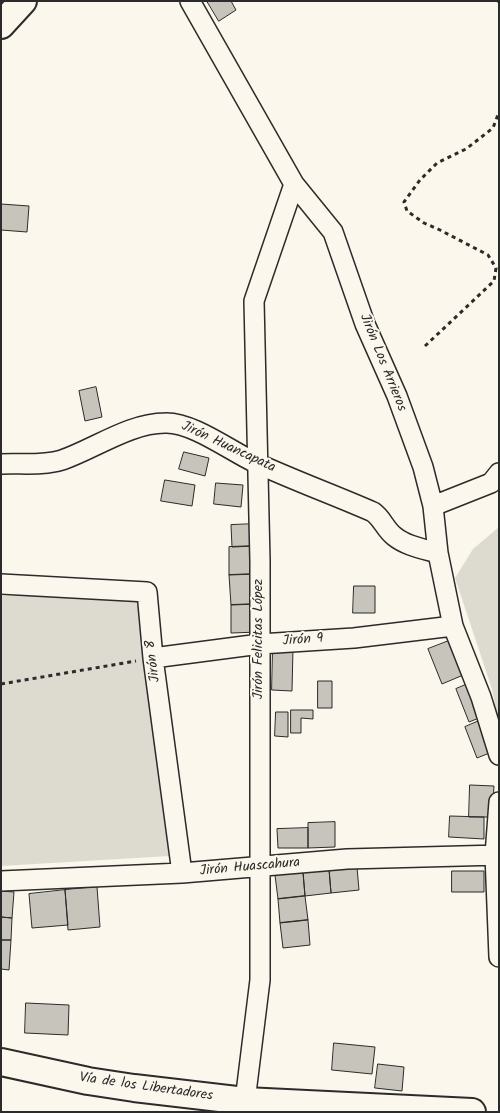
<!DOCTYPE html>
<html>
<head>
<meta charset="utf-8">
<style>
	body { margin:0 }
	#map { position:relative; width:500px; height:1113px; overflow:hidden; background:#fbf7ec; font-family:Kalam,sans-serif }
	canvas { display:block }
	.frame { position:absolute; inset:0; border:2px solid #2b2b2b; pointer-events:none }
</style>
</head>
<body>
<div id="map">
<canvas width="500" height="1113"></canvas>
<div class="frame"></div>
</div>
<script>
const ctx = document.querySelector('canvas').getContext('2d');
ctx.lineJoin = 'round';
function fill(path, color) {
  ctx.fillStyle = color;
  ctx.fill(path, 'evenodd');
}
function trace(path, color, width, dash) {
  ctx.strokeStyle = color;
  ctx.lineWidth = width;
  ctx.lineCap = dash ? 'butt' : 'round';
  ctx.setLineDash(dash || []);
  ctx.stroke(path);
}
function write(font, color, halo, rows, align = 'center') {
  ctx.font = font + ' Kalam,sans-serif';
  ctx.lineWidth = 4;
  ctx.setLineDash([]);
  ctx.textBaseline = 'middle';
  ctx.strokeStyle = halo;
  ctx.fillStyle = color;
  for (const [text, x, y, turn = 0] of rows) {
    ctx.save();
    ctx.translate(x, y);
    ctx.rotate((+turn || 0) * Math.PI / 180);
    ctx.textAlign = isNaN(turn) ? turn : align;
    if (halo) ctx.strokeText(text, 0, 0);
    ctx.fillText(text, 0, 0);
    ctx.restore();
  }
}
const green = new Path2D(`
	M 499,527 L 499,720 L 498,720 L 492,689 L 455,578 L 473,549 Z
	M 145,595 L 170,856 L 1,866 L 1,596 Z`);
const building = new Path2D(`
	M 207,1 L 231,1 L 236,10 L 219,21 Z
	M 1,204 L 29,206 L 27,232 L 1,230 Z
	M 96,387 L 102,417 L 85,421 L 79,391 Z
	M 184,452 L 209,458 L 205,476 L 179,469 Z
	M 165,480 L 195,485 L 192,506 L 161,501 Z
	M 216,483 L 243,485 L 241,507 L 214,504 Z
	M 255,524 L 256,546 L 232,547 L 231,525 Z
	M 256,546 L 257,574 L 229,575 L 229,547 Z
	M 257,574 L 258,604 L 231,605 L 229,575 Z
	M 354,586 L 375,586 L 375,613 L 353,613 Z
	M 258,604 L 259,632 L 231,633 L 231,605 Z
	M 454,639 L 468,673 L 442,684 L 428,649 Z
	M 273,647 L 293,648 L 292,691 L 272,690 Z
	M 318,681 L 332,681 L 332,708 L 318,708 Z
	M 470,683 L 484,716 L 469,722 L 456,689 Z
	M 291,710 L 313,710 L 313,719 L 301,718 L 301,733 L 291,733 Z
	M 276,712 L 288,712 L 288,737 L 275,736 Z
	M 479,721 L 492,752 L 477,758 L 465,727 Z
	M 470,785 L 494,786 L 492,817 L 469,817 Z
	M 450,816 L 484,817 L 484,839 L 449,837 Z
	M 335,822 L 335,847 L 308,848 L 308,823 Z
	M 308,828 L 308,848 L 278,848 L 277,829 Z
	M 357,867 L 359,890 L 331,893 L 329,869 Z
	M 329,869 L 331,893 L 305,896 L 303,872 Z
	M 452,871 L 484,871 L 484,892 L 452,892 Z
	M 303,872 L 305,896 L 278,899 L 275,875 Z
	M 97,887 L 100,927 L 68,930 L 65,890 Z
	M 65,890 L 68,925 L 32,928 L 29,894 Z
	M 1,891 L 14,892 L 12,918 L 1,917 Z
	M 305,896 L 308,920 L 280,923 L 278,899 Z
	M 1,917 L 12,918 L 11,940 L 1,940 Z
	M 308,920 L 310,945 L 283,948 L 280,923 Z
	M 1,940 L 11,940 L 9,970 L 1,969 Z
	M 26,1003 L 69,1005 L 68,1035 L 25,1033 Z
	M 334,1043 L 375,1047 L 372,1074 L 332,1070 Z
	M 378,1064 L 404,1067 L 402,1091 L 375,1088 Z`);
const path = new Path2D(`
	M 498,1 L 499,2
	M 425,346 L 494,281 L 496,268 L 488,255 L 440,230 L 424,223 L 407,211 L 404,202 L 420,180 L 437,163 L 466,149 L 493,128 L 499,112
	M 1,684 L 136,661`);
const minor = new Path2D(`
	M 190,1 L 294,184 L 333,232 L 365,324 L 397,396 L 423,467 L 433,506 L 438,553 L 453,626 L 481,697 L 499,755
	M 1,464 C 20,463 43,466 62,460 C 94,449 130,423 165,423 C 192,422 229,450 254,462 C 293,480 334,495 373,512 C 382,518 385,529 394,536 C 406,546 424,549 438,553
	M 433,506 L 491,483 L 499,473
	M 1,584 L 147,592 L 153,658 L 182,873
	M 153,658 L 260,644 L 354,638 L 453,626
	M 499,802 L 495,855 L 499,957
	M 1,881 L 182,873 L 347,859 L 499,855
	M 246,1112 L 245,1101 L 260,980 L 260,561 L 254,301 L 294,184`);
const highway = new Path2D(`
	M 1,25 L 23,1
	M 1,1062 L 88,1081 L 134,1088 L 245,1101 L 472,1112`);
const streetNames = [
	["Jirón Los Arrieros",382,363,68],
	["Jirón Huancapata",228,448,25],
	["Jirón Felicitas López",260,639,-90],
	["Jirón 9",303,641,-4],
	["Jirón 8",154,661,-97],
	["Jirón Huascahura",250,868,-5],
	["Vía de los Libertadores",146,1088,8]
];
fill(green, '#dddad0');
fill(building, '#c7c4bc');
trace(building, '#2b2b2b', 1);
trace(minor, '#2b2b2b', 22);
trace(highway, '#2b2b2b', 30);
trace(path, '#2b2b2b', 3, [4, 4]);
trace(minor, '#fbf7ec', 19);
trace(highway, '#fbf7ec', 26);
write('14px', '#2b2b2b', '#fbf7ec', streetNames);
</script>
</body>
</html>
